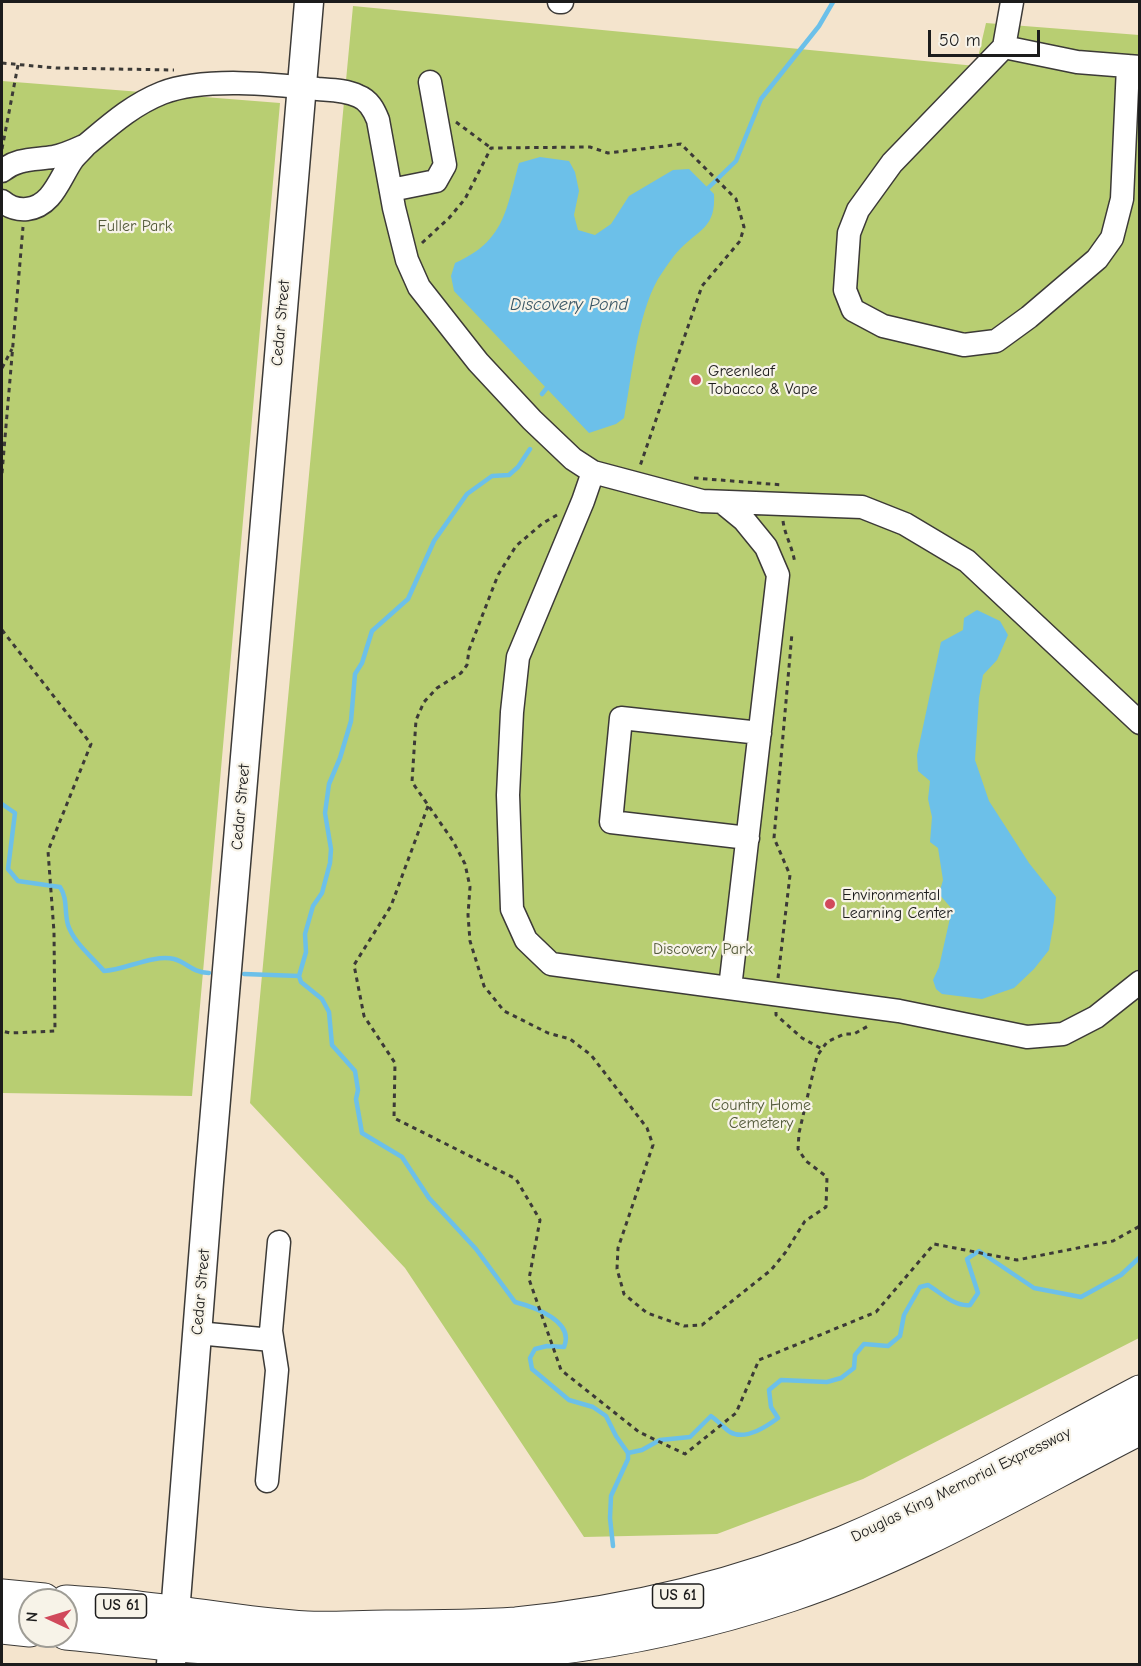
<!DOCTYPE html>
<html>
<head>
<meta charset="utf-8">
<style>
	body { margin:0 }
	#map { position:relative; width:1141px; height:1666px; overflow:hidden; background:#f4e4cd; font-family:"Comic Neue",sans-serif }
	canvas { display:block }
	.frame { position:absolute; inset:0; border:3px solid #1c1c1c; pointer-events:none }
	.north { position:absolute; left:18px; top:1588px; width:60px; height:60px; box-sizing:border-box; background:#f7f3e8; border:2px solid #9f9d96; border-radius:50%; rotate:274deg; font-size:16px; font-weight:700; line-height:24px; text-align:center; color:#1c1c1c }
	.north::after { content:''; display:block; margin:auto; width:21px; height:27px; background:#d1495b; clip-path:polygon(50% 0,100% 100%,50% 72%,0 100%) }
	.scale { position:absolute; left:928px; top:30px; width:112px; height:27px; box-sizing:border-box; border:3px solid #1c1c1c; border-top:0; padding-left:8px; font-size:18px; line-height:21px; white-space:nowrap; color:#1c1c1c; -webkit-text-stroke:4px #f7f3e8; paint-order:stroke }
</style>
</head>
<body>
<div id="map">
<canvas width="1141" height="1666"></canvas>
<div class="frame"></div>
<div class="north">N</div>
<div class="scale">50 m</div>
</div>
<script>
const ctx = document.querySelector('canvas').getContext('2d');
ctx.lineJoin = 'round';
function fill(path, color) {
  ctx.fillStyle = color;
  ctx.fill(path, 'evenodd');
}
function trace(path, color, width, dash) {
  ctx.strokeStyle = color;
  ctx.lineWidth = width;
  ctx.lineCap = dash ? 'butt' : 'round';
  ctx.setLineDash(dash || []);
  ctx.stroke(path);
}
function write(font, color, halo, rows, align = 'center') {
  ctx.font = font + ' "Comic Neue",sans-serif';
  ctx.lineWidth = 4.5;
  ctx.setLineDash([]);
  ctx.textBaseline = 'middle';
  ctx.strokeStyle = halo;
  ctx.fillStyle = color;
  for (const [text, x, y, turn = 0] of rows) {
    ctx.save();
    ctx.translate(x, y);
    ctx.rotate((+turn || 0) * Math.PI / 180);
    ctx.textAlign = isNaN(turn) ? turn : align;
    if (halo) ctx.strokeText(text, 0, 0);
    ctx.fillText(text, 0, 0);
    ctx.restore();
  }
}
const green = new Path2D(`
	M 353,6 L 976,66 L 986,23 L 1139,35 L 1139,1338 L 863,1479 L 717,1534 L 584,1537 L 405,1268 L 250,1103 Z
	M 2,81 L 280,103 L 192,1096 L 2,1093 Z`);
const water = new Path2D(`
	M 540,157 L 569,161 L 575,172 L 579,191 L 574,215 L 578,230 L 595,235 L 611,224 L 629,196 L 673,170 L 689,169 L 714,194 C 716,227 700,229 680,249 C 672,257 664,270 658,279 C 637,316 632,376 624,418 L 616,424 L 589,433 L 454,291 L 451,276 L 455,263 C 505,241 506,210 519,163 Z
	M 977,610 L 1000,621 L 1008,635 L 997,660 L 983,675 L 979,698 L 975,760 L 989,801 L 1029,863 L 1056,897 L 1054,921 L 1049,950 L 1034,969 L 1014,988 L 982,999 L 942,994 L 936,989 L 933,980 L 939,967 L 952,909 L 939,894 L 943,880 L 938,848 L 930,842 L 932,817 L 928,799 L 930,781 L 918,771 L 917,755 L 941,642 L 963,630 L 964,618 Z`);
const stream = new Path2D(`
	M 705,191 L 736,161 L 761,99 L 819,26 L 833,2
	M 542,394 L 550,384
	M 530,449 L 518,467 L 509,475 L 492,476 L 467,494 L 434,541 L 408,599 L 372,631 L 362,663 L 355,674 L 351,721 L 340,758 L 329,784 L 325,813 L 331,849 L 330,863 L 322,893 L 313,906 L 305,934 L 306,952 L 299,976 L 301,982 L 322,999 L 329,1012 L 332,1045 L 355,1071 L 358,1090 L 356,1099 L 362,1133 L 402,1157 L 429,1198 L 476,1249 L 515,1302 C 534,1307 575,1321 564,1347 L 547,1346 L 535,1349 L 530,1358 L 532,1369 L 569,1400 L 593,1407 L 606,1416 L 616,1436 L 628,1453 L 628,1459 L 611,1496 L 610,1518 L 613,1546
	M 2,804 L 15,813 L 8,869 L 18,881 L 60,887 C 68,899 64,911 68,925 C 74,943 92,957 104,971 C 125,970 153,954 174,959 C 188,963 191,972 209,973
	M 244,974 L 299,976
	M 628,1453 L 642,1450 L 660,1440 L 690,1437 L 711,1416 C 718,1421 723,1427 730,1432 C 745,1441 766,1427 778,1418 L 771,1407 L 769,1390 L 781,1380 L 827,1382 L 841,1378 L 854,1368 L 855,1355 L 864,1344 L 888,1346 L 900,1336 L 904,1315 L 920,1287 L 928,1285 C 941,1293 955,1307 970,1305 L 978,1293 L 967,1259 L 979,1251 L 1034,1288 L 1081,1297 L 1121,1275 L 1140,1257`);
const path = new Path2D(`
	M 2,63 L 56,68 L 174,70
	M 456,122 L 491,148
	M 2,149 L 18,65
	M 422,243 L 449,218 L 465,199 L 491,148 L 590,147 L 608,153 L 681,144 L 736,199 L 744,227 L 740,241 L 702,286 L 640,466
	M 2,368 L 12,349
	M 2,473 L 23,227
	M 694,478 L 783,485
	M 557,515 L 543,523 L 516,546 L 498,575 L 469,650 L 467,665 L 461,673 L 437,688 L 424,702 L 416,720 L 412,782 L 453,841 L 465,864 L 470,887 L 468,915 L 470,941 L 484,986 L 504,1011 L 548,1033 L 570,1039 L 591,1055 L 647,1128 L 653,1145 L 618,1248 L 617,1269 L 624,1294 L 647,1313 L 684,1326 L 702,1325 L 771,1270 L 785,1253 L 805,1221 L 826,1207 L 827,1177 L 806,1161 L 798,1149 L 799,1133 L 817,1056 L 827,1042 L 844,1034 L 854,1034 L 868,1026
	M 783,521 C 785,536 793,548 795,564
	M 2,630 L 91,744 L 48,851 L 54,932 L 55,1031 L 10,1033 L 2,1031
	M 428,806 L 391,906 L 354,965 L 364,1016 L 395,1063 L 394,1118 L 516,1179 L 540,1220 L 529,1279 L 561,1370 L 639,1432 L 685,1454 L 736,1413 L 759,1360 L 876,1312 L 934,1244 L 1017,1260 L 1113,1241 L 1140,1226
	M 778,978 L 790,875 L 774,838 L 792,633
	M 776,1012 L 776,1015 L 802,1038 L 822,1049`);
const minor = new Path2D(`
	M 559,2 L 562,2
	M 1012,2 L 1004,47 L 1077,62 L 1140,67
	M 1004,47 L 892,163 L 858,210 L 849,233 L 845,290 L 853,310 L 883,326 L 964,345 L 996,341 L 1029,317 L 1097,259 L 1112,238 L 1122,199 L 1128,66
	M 86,145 C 110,125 132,105 162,93 C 204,77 273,84 318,89 C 331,90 346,90 358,96 C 369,100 374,110 378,120 L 394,208 L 407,260 L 419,287 L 478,362 L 532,420 L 573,459 L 593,472 L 702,501 L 862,507 L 905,524 L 967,561 L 1140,723
	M 2,171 C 17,158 34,160 53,157 C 65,155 75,150 86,145 C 82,150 77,154 73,159 C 60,177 53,206 27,209 C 17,210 9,207 2,201
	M 391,190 L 436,181 L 445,165 L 430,82
	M 593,472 L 583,501 L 518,657 L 512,712 L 508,795 L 512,909 L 526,940 L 551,964 L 899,1011 L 1027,1037 L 1063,1034 L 1096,1017 L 1140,982
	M 722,502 L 744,520 L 766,547 L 778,575 L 730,988
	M 748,838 L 611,822 L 621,718 L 760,733
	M 197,1333 L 272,1340
	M 267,1481 L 277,1370 L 271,1331 L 279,1242`);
const major = new Path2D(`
	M 171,1664 L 209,1182 L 309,2`);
const highway = new Path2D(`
	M 2,1596 L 44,1600
	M 66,1602 C 90,1604 115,1605 139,1608 C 195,1614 251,1625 307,1628 C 333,1629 360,1627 386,1627 C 429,1627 473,1627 516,1624 C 627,1613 739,1586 843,1543 C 945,1500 1041,1444 1140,1392
	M 2,1627 L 30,1630
	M 66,1633 C 113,1637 159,1644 206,1647 C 232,1648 258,1648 285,1649 C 341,1653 397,1657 453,1656 C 567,1652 682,1631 790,1595 C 911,1555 1026,1486 1140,1428`);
const markers = [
	[696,380,6,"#d1495b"],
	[830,904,6,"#d1495b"]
];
const shields = [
	[678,1596,51],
	[121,1606,51]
];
const shieldNames = [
	["US 61",678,1596],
	["US 61",121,1606]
];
const parkNames = [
	["Fuller Park",135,226],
	["Discovery Park",703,949],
	["Country Home",761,1105],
	["Cemetery",761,1123]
];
const streetNames = [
	["Cedar Street",281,323,-85],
	["Cedar Street",241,807,-85],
	["Cedar Street",201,1292,-85],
	["Douglas King Memorial Expressway",961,1485,-26]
];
const poiNames = [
	["Greenleaf",708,371],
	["Tobacco & Vape",708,389],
	["Environmental",842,895],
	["Learning Center",842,913]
];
const waterNames = [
	["Discovery Pond",569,305]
];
fill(green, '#b8ce72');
fill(water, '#6cc0e9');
trace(stream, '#6cc0e9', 4.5);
trace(minor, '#3c3a37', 25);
trace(major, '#3c3a37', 31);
trace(highway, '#3c3a37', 35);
trace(path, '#3c3a37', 3, [4.5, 4.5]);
trace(minor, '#fff', 22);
trace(major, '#fff', 28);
trace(highway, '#fff', 33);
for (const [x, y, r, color] of markers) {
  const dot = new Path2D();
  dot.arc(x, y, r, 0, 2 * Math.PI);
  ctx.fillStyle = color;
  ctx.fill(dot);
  trace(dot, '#f7f3e8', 2);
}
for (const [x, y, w] of shields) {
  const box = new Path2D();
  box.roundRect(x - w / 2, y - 12, w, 24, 4.5);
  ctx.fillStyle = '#f7f3e8';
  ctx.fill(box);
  trace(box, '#1c1c1c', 1.5);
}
write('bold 15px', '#1c1c1c', null, shieldNames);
write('16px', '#535a3a', '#f7f3e8', parkNames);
write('16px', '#1c1c1c', '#f7f3e8', streetNames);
write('16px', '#1c1c1c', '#f7f3e8', poiNames, 'left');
write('italic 18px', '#385564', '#f7f3e8', waterNames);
</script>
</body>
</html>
